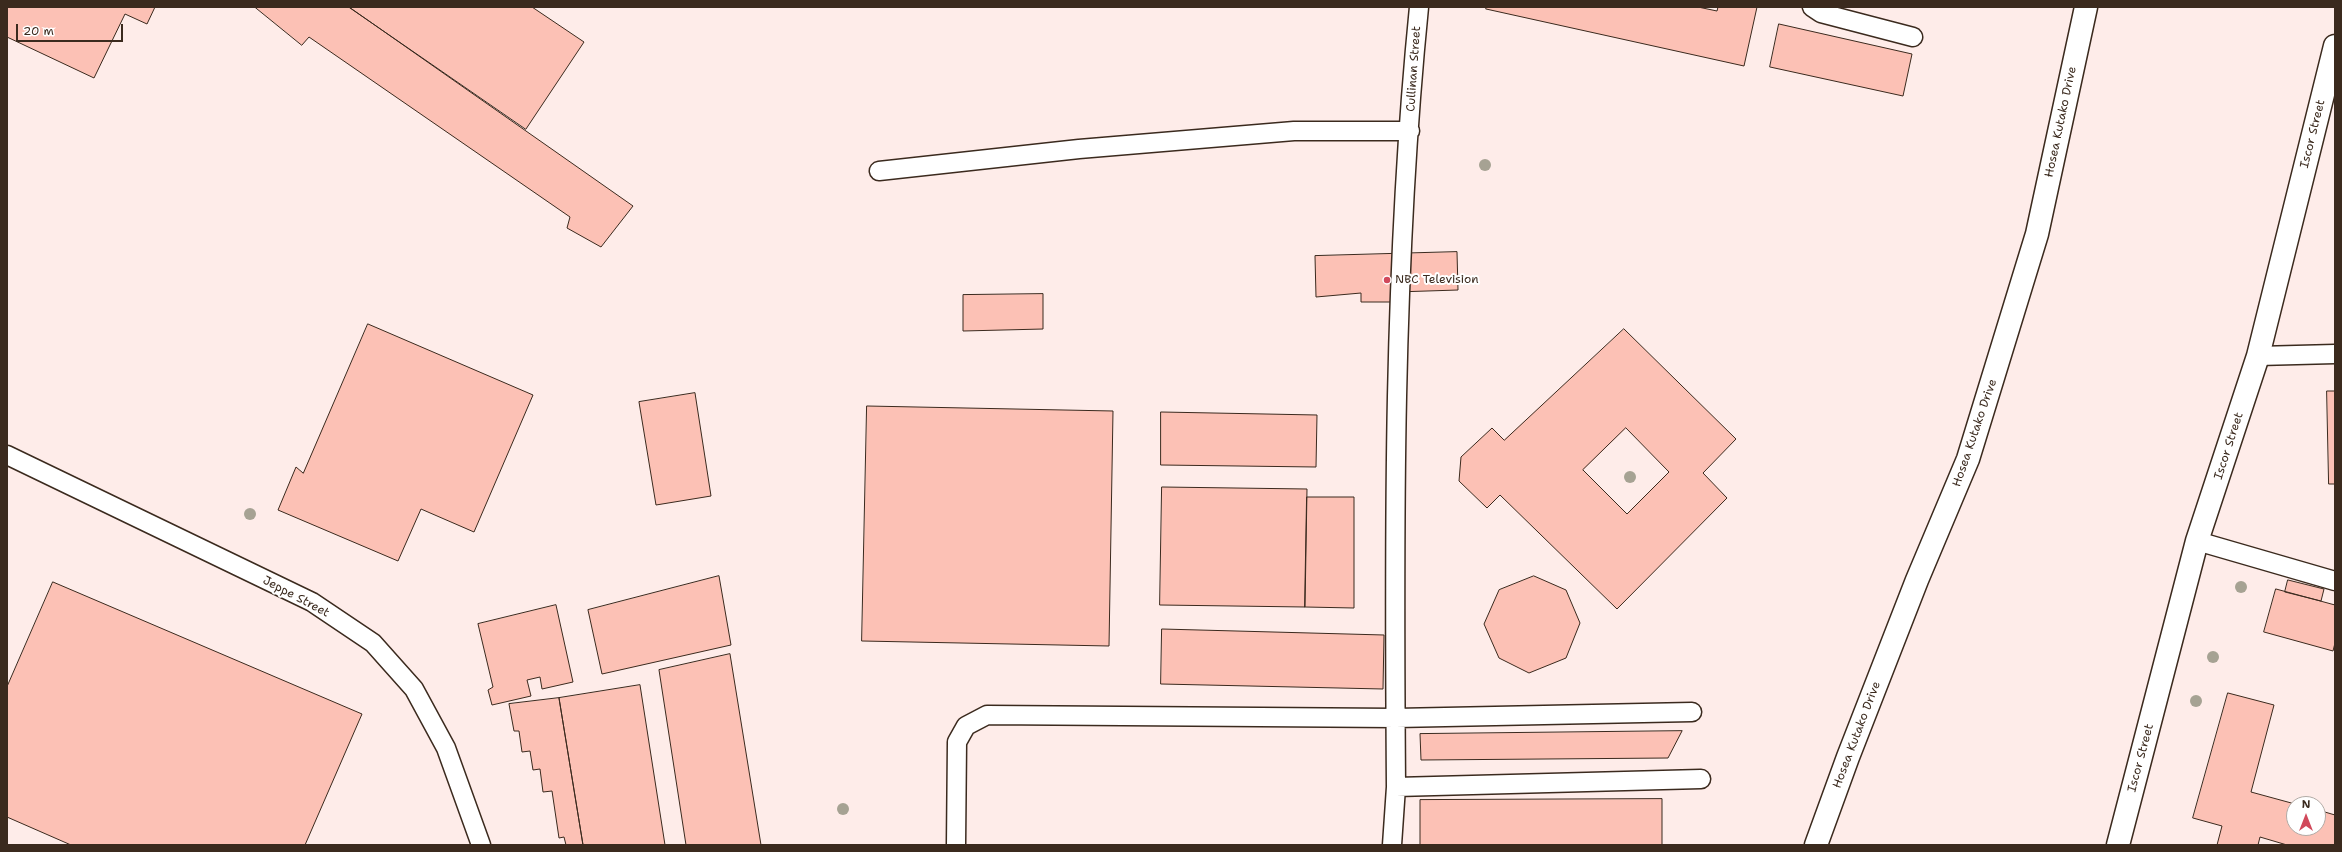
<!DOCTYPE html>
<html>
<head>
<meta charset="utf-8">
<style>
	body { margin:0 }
	#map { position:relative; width:2342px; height:852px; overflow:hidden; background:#fff; font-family:"Shantell Sans",sans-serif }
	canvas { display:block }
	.frame { position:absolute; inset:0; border:8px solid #3b2a1e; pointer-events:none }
	.north { position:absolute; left:2286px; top:796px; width:40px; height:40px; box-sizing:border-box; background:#fff; border:1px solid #b1aaa5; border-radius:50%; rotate:0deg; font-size:11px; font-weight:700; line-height:16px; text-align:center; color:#3b2a1e }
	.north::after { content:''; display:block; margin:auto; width:14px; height:18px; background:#d1495b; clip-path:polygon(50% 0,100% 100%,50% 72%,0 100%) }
	.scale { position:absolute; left:16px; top:24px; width:107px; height:18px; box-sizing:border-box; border:2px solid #3b2a1e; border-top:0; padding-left:5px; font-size:12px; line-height:14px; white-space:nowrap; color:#3b2a1e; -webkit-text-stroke:3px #fff; paint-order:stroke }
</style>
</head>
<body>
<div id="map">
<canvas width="2342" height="852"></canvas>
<div class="frame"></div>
<div class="north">N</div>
<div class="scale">20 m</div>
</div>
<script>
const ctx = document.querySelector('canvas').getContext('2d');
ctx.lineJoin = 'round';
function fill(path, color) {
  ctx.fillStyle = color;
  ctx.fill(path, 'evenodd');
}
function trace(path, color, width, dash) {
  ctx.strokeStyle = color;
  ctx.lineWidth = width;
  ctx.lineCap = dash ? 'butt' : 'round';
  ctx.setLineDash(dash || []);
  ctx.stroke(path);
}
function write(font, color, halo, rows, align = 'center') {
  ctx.font = font + ' "Shantell Sans",sans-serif';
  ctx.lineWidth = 4;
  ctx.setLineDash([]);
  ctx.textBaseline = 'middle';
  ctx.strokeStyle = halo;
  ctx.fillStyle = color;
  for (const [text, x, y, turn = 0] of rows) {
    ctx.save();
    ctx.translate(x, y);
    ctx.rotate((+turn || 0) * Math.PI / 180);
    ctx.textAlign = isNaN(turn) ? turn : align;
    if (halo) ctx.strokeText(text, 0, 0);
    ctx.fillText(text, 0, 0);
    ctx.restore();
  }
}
const built = new Path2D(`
	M 7,7 L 2335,7 L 2335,845 L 7,845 ZM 2294,804 L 2318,804 L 2318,828 L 2294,828 Z`);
const building = new Path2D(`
	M 7,7 L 155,7 L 147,24 L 125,14 L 94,78 L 7,37 Z
	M 255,7 L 349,7 L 633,206 L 601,247 L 567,228 L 570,217 L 309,37 L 302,45 Z
	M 349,7 L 532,7 L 584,42 L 526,129 Z
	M 1487,7 L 1698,7 L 1717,11 L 1718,7 L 1757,7 L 1744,66 L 1486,9 Z
	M 1779,24 L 1912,54 L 1903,96 L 1770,67 Z
	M 1457,252 L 1458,290 L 1396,292 L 1395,302 L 1361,302 L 1361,293 L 1316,297 L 1315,256 Z
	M 1043,294 L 1043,329 L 963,331 L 963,295 Z
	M 368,324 L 533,395 L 474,532 L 421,509 L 398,561 L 278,510 L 296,467 L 303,473 Z
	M 1624,329 L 1736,439 L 1703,473 L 1727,498 L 1617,609 L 1500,495 L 1487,508 L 1459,481 L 1461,457 L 1492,428 L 1504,440 ZM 1626,428 L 1669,472 L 1627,514 L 1583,470 Z
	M 2327,391 L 2335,391 L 2335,484 L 2329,484 Z
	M 695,393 L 711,496 L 656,505 L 639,402 Z
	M 867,406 L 1113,411 L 1109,646 L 862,641 Z
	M 1161,412 L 1317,415 L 1316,467 L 1161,465 Z
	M 1162,487 L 1307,489 L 1305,607 L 1160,605 Z
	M 1307,497 L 1354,497 L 1354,608 L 1305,607 Z
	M 719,576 L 731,645 L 602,674 L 588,610 Z
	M 1534,576 L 1566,590 L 1580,623 L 1566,658 L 1529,673 L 1499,658 L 1484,624 L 1499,590 Z
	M 2288,580 L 2324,589 L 2321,601 L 2285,592 Z
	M 53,582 L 362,714 L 305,845 L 71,845 L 7,817 L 7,687 Z
	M 2276,589 L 2335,605 L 2335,643 L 2333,651 L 2264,632 Z
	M 556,605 L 573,682 L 542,689 L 540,677 L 527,680 L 531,696 L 492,705 L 488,690 L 493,687 L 478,624 Z
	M 1162,629 L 1384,635 L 1383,689 L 1161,684 Z
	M 730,654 L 761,845 L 686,845 L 659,670 Z
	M 640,685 L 665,845 L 583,845 L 559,698 Z
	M 2228,693 L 2274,705 L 2251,792 L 2295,804 L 2294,828 L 2318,828 L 2318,810 L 2335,815 L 2335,845 L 2287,845 L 2260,837 L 2258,845 L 2217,845 L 2222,826 L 2193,818 Z
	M 559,698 L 583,845 L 566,845 L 564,837 L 559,838 L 552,791 L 543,792 L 540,769 L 533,770 L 530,751 L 522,752 L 519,731 L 514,731 L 509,704 Z
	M 1682,731 L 1668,758 L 1421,760 L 1420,734 Z
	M 1662,799 L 1662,845 L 1420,845 L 1420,800 Z`);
const lane = new Path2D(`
	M 1812,7 L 1821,13 L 1913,37
	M 879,171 L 1079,149 L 1294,131 L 1410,131
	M 2258,356 L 2335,354
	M 7,455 L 312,602 L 373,643 L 414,689 L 446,748 L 481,845
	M 2197,541 L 2335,581
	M 1396,787 L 1701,779
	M 956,845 L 957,742 L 966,726 L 987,715 L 1396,718 L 1692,712
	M 1392,845 L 1396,787 C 1394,527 1393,266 1419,7`);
const street = new Path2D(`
	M 2118,845 L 2197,541 L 2258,356 L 2335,46`);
const secondary = new Path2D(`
	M 1816,845 L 1848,757 L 1917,580 L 1968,459 L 2037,234 L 2086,7`);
const trees = [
	[1485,165],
	[1630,477],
	[250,514],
	[2241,587],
	[2213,657],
	[2196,701],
	[843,809]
];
const markers = [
	[1387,280,4,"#d1495b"]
];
const streetNames = [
	["Cullinan Street",1414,69,-86],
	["Hosea Kutako Drive",2061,122,-78],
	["Iscor Street",2313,134,-76],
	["Hosea Kutako Drive",1975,433,-71],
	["Iscor Street",2229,446,-72],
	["Jeppe Street",296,597,28],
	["Hosea Kutako Drive",1857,735,-69],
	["Iscor Street",2141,758,-75]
];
const poiNames = [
	["NBC Television",1395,280]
];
fill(built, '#feece9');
fill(building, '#fcc1b5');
trace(building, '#3b2a1e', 1);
trace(lane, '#3b2a1e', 21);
trace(street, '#3b2a1e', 25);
trace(secondary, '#3b2a1e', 25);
trace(lane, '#fff', 18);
trace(street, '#fff', 22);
trace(secondary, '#fff', 22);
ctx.fillStyle = '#a6a293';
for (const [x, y] of trees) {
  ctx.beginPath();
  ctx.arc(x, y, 6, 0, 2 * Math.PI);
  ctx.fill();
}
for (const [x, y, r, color] of markers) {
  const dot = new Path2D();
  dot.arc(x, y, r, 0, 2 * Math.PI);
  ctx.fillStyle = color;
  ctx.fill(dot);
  trace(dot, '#fff', 1.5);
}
write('12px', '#3b2a1e', '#fff', streetNames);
write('12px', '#3b2a1e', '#fff', poiNames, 'left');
</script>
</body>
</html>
